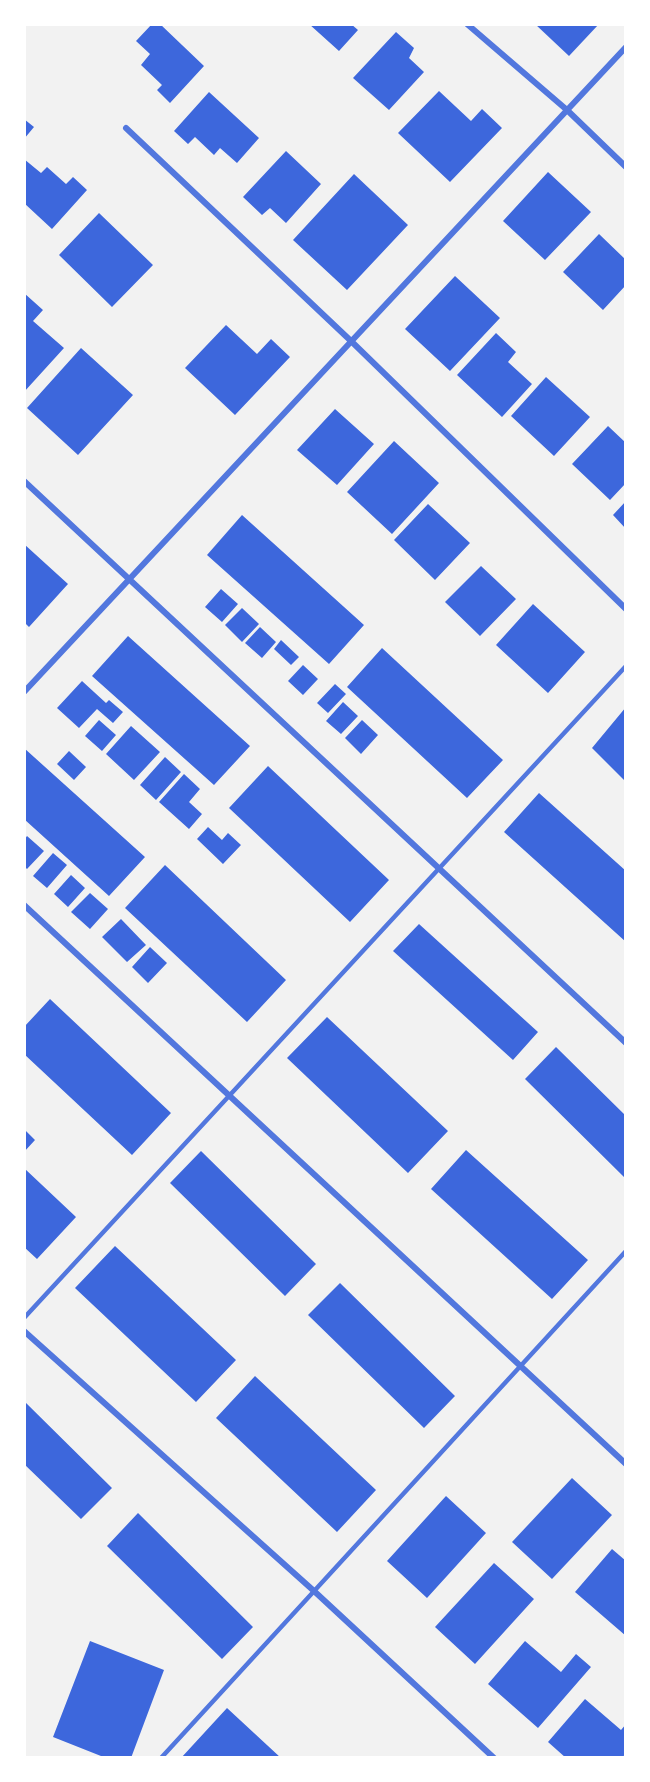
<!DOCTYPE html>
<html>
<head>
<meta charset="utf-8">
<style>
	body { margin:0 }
	#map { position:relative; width:650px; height:1782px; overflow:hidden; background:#f2f2f2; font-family:Poppins,sans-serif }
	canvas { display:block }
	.frame { position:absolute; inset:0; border:26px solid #fff; pointer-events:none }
</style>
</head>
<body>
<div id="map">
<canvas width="650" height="1782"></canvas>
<div class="frame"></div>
</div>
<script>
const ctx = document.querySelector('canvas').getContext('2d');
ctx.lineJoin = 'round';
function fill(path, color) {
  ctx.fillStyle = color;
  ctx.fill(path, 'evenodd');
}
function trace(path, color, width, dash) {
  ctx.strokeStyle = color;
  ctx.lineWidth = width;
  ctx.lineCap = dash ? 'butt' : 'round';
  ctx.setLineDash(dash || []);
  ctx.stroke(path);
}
const building = new Path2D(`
	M 152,24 L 160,24 L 204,66 L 170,103 L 157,90 L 162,85 L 141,65 L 150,54 L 136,41 Z
	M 309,24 L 351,24 L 358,30 L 339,51 Z
	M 535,24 L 599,24 L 569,56 Z
	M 396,32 L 414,48 L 409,58 L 424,72 L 389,110 L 353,78 Z
	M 439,91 L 471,121 L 482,109 L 502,128 L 450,182 L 398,133 Z
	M 209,92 L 259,138 L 237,163 L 220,148 L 214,155 L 195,137 L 188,144 L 174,131 Z
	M 24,119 L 34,127 L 24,139 Z
	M 286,151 L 321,184 L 286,223 L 270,208 L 262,215 L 243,197 Z
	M 24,159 L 41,173 L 47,167 L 66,184 L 73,177 L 87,190 L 52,229 L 24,203 Z
	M 548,172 L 591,212 L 545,260 L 503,221 Z
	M 354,174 L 408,225 L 347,290 L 293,240 Z
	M 99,213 L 153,265 L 112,307 L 59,255 Z
	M 599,234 L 626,260 L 626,285 L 603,310 L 563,272 Z
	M 455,276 L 500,318 L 450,371 L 405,329 Z
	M 24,293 L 43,310 L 33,321 L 64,348 L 24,392 Z
	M 226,325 L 257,354 L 271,339 L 290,357 L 235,415 L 185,368 Z
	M 496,333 L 516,352 L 508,362 L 532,384 L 502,417 L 457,375 Z
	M 81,348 L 133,395 L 78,455 L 27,408 Z
	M 546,377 L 590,417 L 554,456 L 511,416 Z
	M 335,409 L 374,444 L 337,485 L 297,450 Z
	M 608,426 L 626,443 L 626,483 L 610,500 L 572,464 Z
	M 394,441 L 439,483 L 392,534 L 347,492 Z
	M 626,501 L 626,529 L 613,515 Z
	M 428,504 L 470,543 L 435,580 L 394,540 Z
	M 242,515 L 364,625 L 329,664 L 207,555 Z
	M 24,544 L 68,584 L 29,627 L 24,622 Z
	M 481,566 L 516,599 L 480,636 L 445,602 Z
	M 221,589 L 238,604 L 222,622 L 205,607 Z
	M 533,604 L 585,652 L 548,693 L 496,645 Z
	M 242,608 L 259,624 L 242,642 L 225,625 Z
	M 260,627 L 276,642 L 262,658 L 245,643 Z
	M 128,636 L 250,746 L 214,785 L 92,676 Z
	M 281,640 L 299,657 L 291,665 L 274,649 Z
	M 382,648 L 503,760 L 467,798 L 347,687 Z
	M 303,665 L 318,679 L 303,695 L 288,681 Z
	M 82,681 L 106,703 L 109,700 L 123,712 L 113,723 L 97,709 L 79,728 L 57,708 Z
	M 335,684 L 346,694 L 328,713 L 317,703 Z
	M 343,702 L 358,716 L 341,734 L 326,721 Z
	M 626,707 L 626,782 L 592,748 Z
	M 99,720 L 116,735 L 102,751 L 85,736 Z
	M 362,720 L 378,735 L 361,754 L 345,738 Z
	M 131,726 L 160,752 L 134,780 L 106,754 Z
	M 24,748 L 145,857 L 109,896 L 24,819 Z
	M 69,751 L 86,767 L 74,780 L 57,764 Z
	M 165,757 L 181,772 L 156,800 L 140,785 Z
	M 268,766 L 389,880 L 350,922 L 229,808 Z
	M 184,774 L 200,789 L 189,802 L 202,814 L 189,829 L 159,802 Z
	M 539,793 L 626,871 L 626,942 L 504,832 Z
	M 208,827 L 222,840 L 228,833 L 241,845 L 223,864 L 197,839 Z
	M 27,836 L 44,851 L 27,869 L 24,866 L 24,840 Z
	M 53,853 L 67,865 L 47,888 L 33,876 Z
	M 165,865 L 286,980 L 247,1022 L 125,908 Z
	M 71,875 L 85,888 L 68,907 L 54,894 Z
	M 90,893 L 108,909 L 90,929 L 71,912 Z
	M 121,919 L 146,945 L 127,962 L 102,937 Z
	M 419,924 L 538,1032 L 513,1060 L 393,951 Z
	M 150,947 L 167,963 L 148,983 L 132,967 Z
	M 50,999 L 171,1113 L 132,1155 L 24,1054 L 24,1027 Z
	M 327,1017 L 448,1131 L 408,1173 L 287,1058 Z
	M 556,1047 L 626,1116 L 626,1179 L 525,1079 Z
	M 24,1129 L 35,1140 L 24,1152 Z
	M 466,1150 L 588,1260 L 552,1299 L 431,1189 Z
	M 201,1151 L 316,1264 L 285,1296 L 170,1183 Z
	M 24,1168 L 76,1217 L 37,1259 L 24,1247 Z
	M 115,1246 L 236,1360 L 196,1402 L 75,1288 Z
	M 340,1283 L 455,1396 L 424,1428 L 308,1315 Z
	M 255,1376 L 376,1490 L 337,1532 L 216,1418 Z
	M 24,1401 L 112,1488 L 81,1519 L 24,1464 Z
	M 572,1478 L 612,1515 L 552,1579 L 512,1542 Z
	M 446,1496 L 486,1533 L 427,1598 L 387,1561 Z
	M 138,1513 L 253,1627 L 222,1659 L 107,1546 Z
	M 612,1549 L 626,1561 L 626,1636 L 575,1592 Z
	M 494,1563 L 534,1599 L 475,1664 L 435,1627 Z
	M 90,1641 L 164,1670 L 131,1758 L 106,1758 L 53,1737 Z
	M 525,1641 L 561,1672 L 576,1654 L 591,1667 L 538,1728 L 488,1684 Z
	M 585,1699 L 621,1730 L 626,1724 L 626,1753 L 622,1758 L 566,1758 L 548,1742 Z
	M 227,1708 L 281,1758 L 181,1758 Z`);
const service = new Path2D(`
	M 24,1318 L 626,666
	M 161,1758 L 626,1251`);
const minor = new Path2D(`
	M 467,24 L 567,110 L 626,167
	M 126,128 L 351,341 L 626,609
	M 24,481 L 626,1043
	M 24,692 L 626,47
	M 24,905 L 626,1464
	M 24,1331 L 314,1591 L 494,1758`);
fill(building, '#3d67dc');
trace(service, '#5277de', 4.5);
trace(minor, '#5277de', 6);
</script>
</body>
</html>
